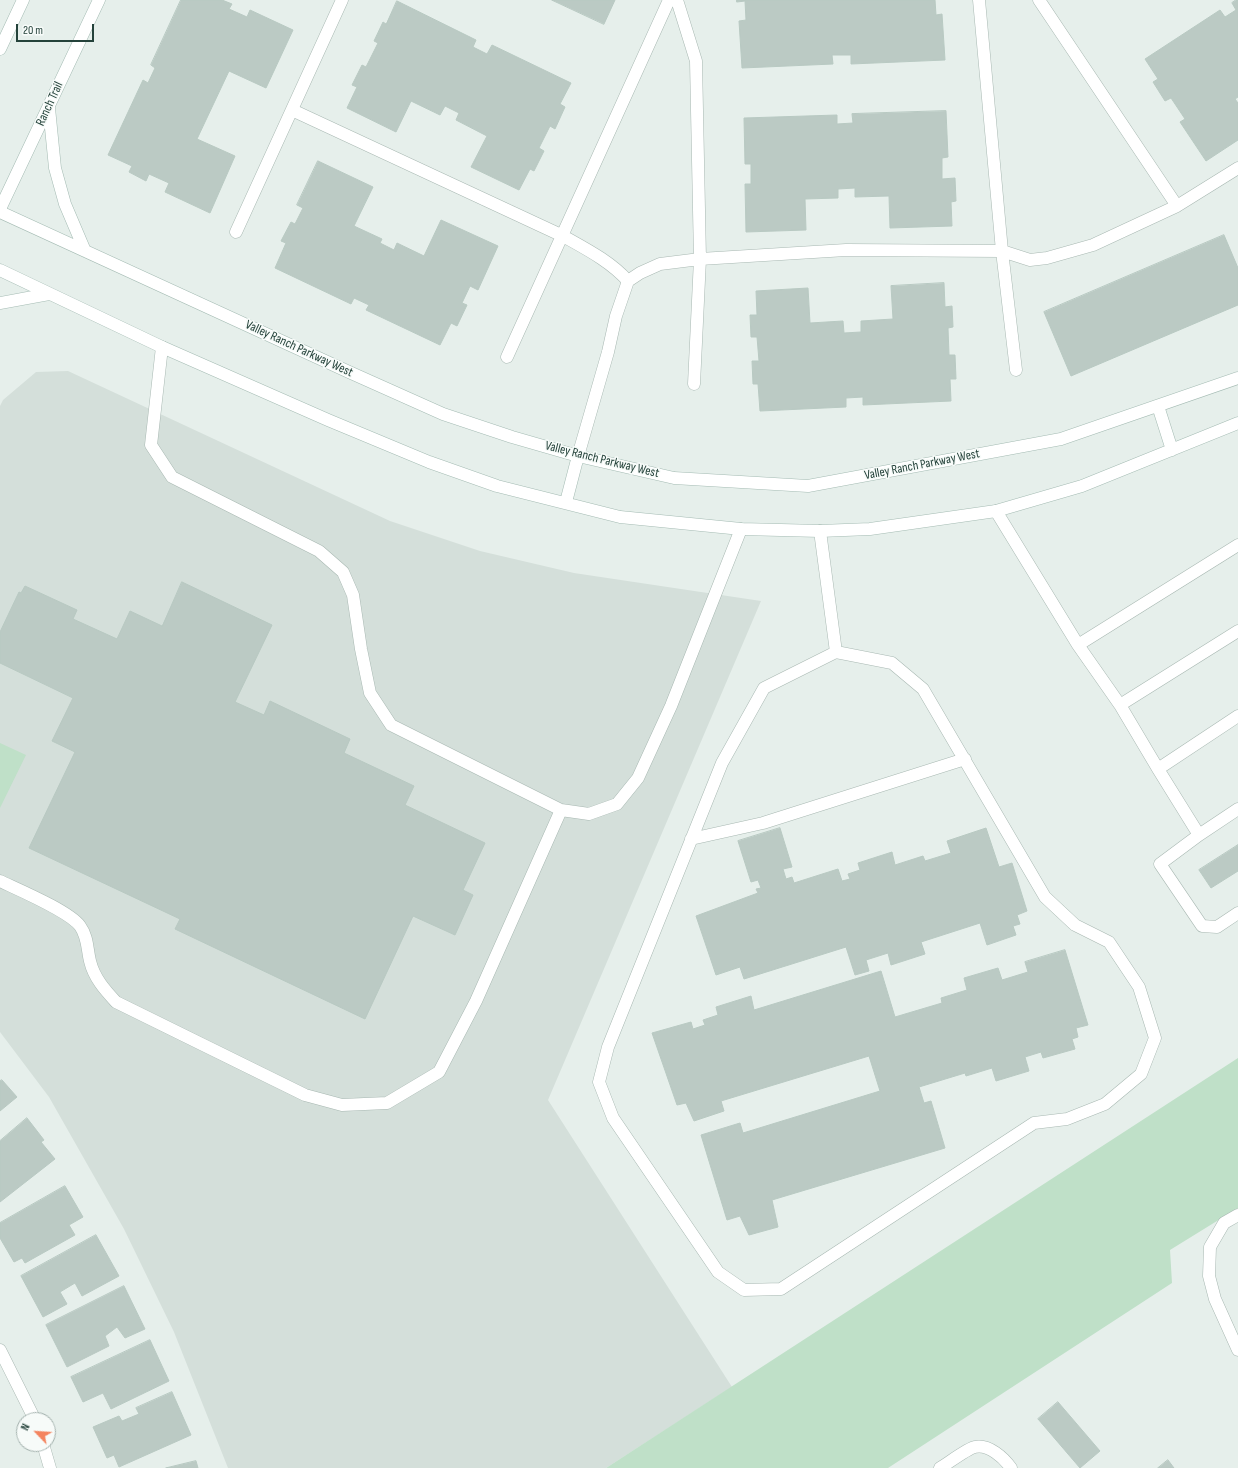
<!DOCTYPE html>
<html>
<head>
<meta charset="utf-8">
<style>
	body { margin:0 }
	#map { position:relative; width:1238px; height:1468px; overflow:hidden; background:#e6efeb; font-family:"Sofia Sans Condensed",sans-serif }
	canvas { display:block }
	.north { position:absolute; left:16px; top:1412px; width:40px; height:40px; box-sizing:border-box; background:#f7fbf9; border:1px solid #a3b1ad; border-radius:50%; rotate:295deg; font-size:11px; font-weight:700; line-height:16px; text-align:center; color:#24423a }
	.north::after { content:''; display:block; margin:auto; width:14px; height:18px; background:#f4845f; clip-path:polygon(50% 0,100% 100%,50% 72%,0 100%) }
	.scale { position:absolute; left:16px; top:24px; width:78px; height:18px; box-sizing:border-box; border:2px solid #24423a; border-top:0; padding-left:5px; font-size:12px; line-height:14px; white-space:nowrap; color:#24423a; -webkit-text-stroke:3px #f7fbf9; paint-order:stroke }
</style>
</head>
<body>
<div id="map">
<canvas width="1238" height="1468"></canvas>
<div class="north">N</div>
<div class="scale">20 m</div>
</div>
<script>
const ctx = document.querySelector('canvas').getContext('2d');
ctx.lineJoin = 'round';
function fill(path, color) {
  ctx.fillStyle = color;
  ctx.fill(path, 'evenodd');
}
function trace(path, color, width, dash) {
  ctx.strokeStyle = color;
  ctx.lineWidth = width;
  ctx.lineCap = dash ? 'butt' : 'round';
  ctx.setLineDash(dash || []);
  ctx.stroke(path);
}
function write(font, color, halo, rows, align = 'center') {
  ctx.font = font + ' "Sofia Sans Condensed",sans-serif';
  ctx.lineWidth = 3;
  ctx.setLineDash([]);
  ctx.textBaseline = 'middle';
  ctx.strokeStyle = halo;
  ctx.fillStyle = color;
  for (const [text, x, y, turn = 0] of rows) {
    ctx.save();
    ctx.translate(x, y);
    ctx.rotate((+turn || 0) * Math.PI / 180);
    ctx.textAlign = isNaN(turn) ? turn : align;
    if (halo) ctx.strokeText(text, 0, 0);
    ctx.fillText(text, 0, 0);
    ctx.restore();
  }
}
const built = new Path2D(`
	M 68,371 L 390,521 L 480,551 L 574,573 L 761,601 L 548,1100 L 732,1387 L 606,1468 L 228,1468 L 174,1332 L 124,1229 L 49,1097 L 0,1032 L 0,406 L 3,400 L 36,372 Z`);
const green = new Path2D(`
	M 0,743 L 26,755 L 0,808 Z
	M 1238,1058 L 1238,1208 L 1170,1250 L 1172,1283 L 888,1468 L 606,1468 Z`);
const building = new Path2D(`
	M 181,0 L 222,0 L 232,4 L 229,9 L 247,17 L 250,10 L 293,30 L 266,88 L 229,71 L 197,139 L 235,156 L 210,213 L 165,192 L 169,183 L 149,174 L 146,181 L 129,172 L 132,166 L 108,155 L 143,80 L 148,83 L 155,68 L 151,65 Z
	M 552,0 L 615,0 L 604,24 Z
	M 737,0 L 935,0 L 936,15 L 942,14 L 945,60 L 851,64 L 851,55 L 832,55 L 833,64 L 742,68 L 739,21 L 746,20 L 745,1 L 737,2 Z
	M 1236,0 L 1238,0 L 1238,97 L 1235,99 L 1238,103 L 1238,140 L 1206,161 L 1180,122 L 1185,119 L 1171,98 L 1165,101 L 1153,82 L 1158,79 L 1145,59 L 1220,10 L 1225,17 L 1236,10 L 1232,3 Z
	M 397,1 L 476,40 L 473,47 L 487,54 L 492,45 L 571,83 L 560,104 L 565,107 L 555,129 L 550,126 L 539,148 L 544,151 L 534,171 L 530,169 L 519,190 L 471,167 L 487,136 L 456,120 L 459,113 L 445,106 L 440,115 L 411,101 L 396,132 L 347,108 L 357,87 L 352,85 L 362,65 L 366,67 L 378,43 L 374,41 L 383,22 L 386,24 Z
	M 946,111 L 948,157 L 942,158 L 942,179 L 955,178 L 956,201 L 951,202 L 952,226 L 890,228 L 889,196 L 855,197 L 855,188 L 838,189 L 838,198 L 805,199 L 806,230 L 746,232 L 745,184 L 751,184 L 751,164 L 745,164 L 744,118 L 837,115 L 837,124 L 853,123 L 852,114 Z
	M 318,161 L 373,187 L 354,226 L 382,239 L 380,243 L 394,250 L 397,243 L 424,256 L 441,220 L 498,246 L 478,290 L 470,286 L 462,303 L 467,305 L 457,326 L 451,323 L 440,345 L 366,310 L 369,305 L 354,298 L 351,304 L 275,268 L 286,243 L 281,241 L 291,222 L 295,224 L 303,208 L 297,205 Z
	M 1224,235 L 1238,268 L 1238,305 L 1071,376 L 1044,312 Z
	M 944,283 L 945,307 L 952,306 L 953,327 L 948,328 L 949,355 L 955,355 L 956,379 L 950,379 L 951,401 L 863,405 L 863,397 L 846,398 L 846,407 L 760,411 L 758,384 L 753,384 L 752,361 L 759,361 L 757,337 L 751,337 L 750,315 L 757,315 L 756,291 L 808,288 L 810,323 L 843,321 L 844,333 L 861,332 L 861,321 L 893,319 L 891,286 Z
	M 182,582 L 272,625 L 235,702 L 264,715 L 270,701 L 350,739 L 344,753 L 414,786 L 405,805 L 485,843 L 463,890 L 473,895 L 455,935 L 413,916 L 365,1019 L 175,929 L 180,919 L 29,848 L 75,752 L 52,741 L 73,698 L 0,663 L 0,632 L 19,592 L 21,593 L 25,586 L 77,610 L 73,619 L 117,639 L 130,611 L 162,626 Z
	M 780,828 L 792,867 L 783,869 L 786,879 L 792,877 L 794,883 L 838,869 L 842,881 L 850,879 L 848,874 L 860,870 L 858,863 L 892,852 L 895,865 L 923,856 L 925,861 L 951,853 L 947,841 L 986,828 L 999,867 L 1012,863 L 1027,911 L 1017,915 L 1020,924 L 1013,926 L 1016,935 L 987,945 L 980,923 L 921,942 L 925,954 L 891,965 L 888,953 L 866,960 L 869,971 L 855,975 L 846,947 L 744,979 L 740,967 L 716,975 L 696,916 L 758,893 L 756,889 L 761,888 L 758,880 L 751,882 L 738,841 Z
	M 1238,845 L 1238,871 L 1211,888 L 1199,870 Z
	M 1065,950 L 1088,1025 L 1076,1028 L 1078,1037 L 1072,1039 L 1075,1049 L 1043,1058 L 1041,1052 L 1025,1057 L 1029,1071 L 996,1081 L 992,1068 L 966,1076 L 965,1073 L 919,1087 L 924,1103 L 931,1101 L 945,1148 L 772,1200 L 778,1227 L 749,1235 L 740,1216 L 727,1220 L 701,1135 L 740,1123 L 743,1133 L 880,1091 L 869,1056 L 721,1101 L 724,1111 L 694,1121 L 686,1103 L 677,1105 L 652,1033 L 691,1022 L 693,1029 L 705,1025 L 703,1020 L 718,1015 L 716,1007 L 751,996 L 754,1010 L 881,971 L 895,1017 L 942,1003 L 941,998 L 967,990 L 964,978 L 998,968 L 1002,980 L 1028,972 L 1025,962 Z
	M 2,1080 L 17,1097 L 0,1111 L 0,1081 Z
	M 27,1118 L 44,1140 L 41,1142 L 55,1159 L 0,1202 L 0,1141 Z
	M 65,1186 L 83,1217 L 69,1225 L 75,1235 L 25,1263 L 22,1258 L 14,1262 L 0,1238 L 0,1223 Z
	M 96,1235 L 119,1276 L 82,1296 L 75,1283 L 60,1292 L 67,1304 L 43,1317 L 21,1276 Z
	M 124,1286 L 145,1329 L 125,1338 L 117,1327 L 105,1336 L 109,1346 L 67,1367 L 46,1325 Z
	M 150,1340 L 169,1381 L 111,1409 L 103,1393 L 83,1402 L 71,1377 Z
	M 172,1392 L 191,1435 L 119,1467 L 114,1455 L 107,1458 L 93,1427 L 119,1416 L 122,1421 L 139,1414 L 136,1408 Z
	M 1058,1402 L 1100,1451 L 1080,1468 L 1038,1419 Z
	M 1168,1460 L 1174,1468 L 1158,1468 Z
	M 196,1461 L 198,1468 L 166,1468 Z`);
const lane = new Path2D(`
	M 677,0 L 696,61 L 700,259 L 694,384
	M 979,0 L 1002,251 L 1016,370
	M 1039,0 L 1177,206
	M 292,110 L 563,236 C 586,249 610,261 628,281
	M 236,232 L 342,0
	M 162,347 L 151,445 L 172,477 L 319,551 L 343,572 L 353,595 L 361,649 L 370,693 L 391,725 L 561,810 L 589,814 L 617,804 L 638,778 L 671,706 L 741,529
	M 507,357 L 669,0
	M 578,456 L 608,352 L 616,316 L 628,281 L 640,273 L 660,264 L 700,259 L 846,250 L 1002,251 L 1030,260 L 1047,258 L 1093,245 L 1177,206 L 1238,168
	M 996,511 L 1078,645 L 1120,705 L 1158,769 L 1199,835 L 1238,809
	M 820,531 L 836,652 L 764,688 L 722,763 L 608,1047 L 599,1082 L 613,1118 L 718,1272 L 744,1290 L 781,1289 L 1034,1123 L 1067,1119 L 1105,1104 L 1141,1074 L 1155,1038 L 1139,987 L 1109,942 L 1075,925 L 1045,897 L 923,689 L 892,663 L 836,652
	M 1078,645 L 1238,545
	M 1120,705 L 1238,631
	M 1158,769 L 1238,716
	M 1199,835 L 1160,864 L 1202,926 L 1217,927 L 1238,913
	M 691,839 L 763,823 L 965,759
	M 0,881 C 19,890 69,911 80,926 C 88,937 87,949 90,961 C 94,978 105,990 116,1002 L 305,1095 L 342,1105 L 387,1103 L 439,1072 L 476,1001 L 561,810
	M 1238,1215 L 1224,1223 L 1210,1247 L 1209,1276 L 1215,1299 L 1238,1350
	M 940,1468 C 947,1464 968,1448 975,1447 C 989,1444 1004,1458 1011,1468`);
const street = new Path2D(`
	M 0,1350 L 35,1420
	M 43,1444 L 50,1468`);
const secondary = new Path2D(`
	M 0,49 L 23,0
	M 49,108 L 55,168 L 65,204 L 85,251
	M 0,209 L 99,0
	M 0,212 L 349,372 L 443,414 L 512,437 L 578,456 L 674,478 L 808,486 L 1061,439 L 1238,378
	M 0,270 L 162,347 L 328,420 L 429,462 L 497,486 L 620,517 L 741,529 L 820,531 L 870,529 L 996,511 L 1082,486 L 1238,423
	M 0,303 L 49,294
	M 1158,406 L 1172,450
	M 566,502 L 578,456`);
const streetNames = [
	["Ranch Trail",50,104,-65],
	["Valley Ranch Parkway West",299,349,25],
	["Valley Ranch Parkway West",602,460,14],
	["Valley Ranch Parkway West",922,465,-11]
];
fill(built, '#d4dfda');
fill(green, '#bfe0c8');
fill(building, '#bbcac4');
trace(building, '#b8c9c2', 1);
trace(lane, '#a8b8b2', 13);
trace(street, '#a8b8b2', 13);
trace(secondary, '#a4bbb3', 13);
trace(lane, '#fff', 12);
trace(street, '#fff', 12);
trace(secondary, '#fff', 12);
write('13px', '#24423a', '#f7fbf9', streetNames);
</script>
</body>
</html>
